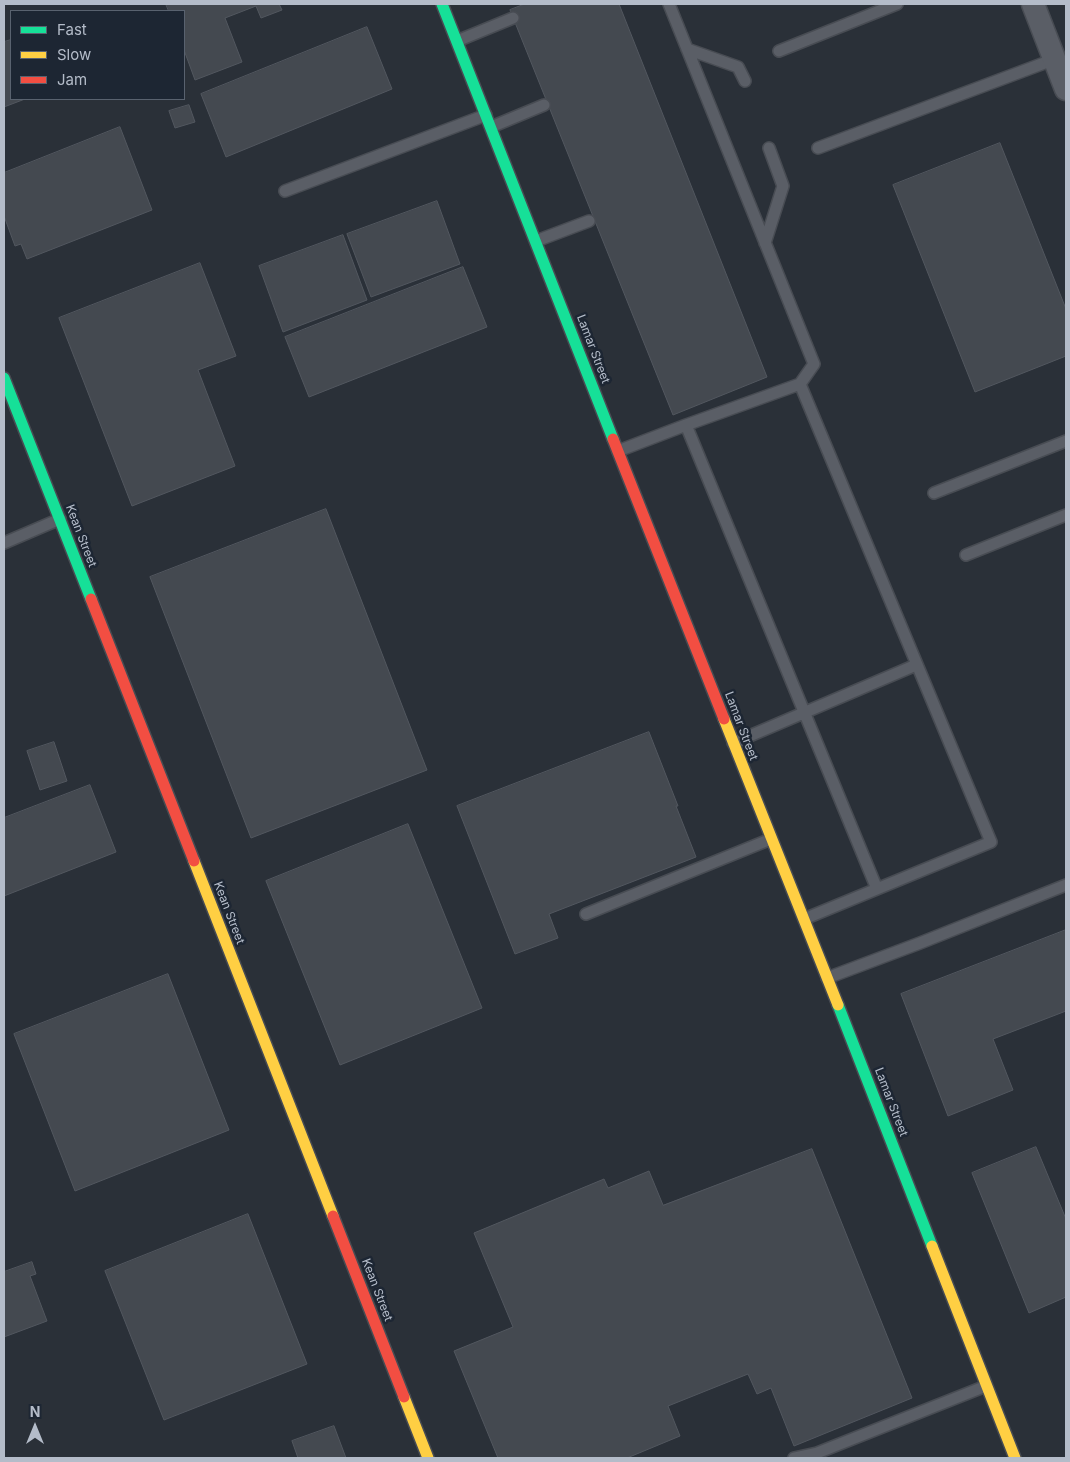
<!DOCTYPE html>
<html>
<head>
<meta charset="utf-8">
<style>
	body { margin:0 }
	#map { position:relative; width:1070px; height:1462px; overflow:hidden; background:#2a3038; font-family:Inter,sans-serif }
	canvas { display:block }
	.frame { position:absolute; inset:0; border:5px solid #b4bcc9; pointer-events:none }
	.legend { position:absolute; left:10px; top:10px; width:175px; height:90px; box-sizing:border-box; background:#1d2633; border:1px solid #59626f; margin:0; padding:6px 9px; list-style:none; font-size:15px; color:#b4bcc9 }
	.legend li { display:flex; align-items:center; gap:10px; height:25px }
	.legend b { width:25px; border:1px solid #59626f }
	.north { position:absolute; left:10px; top:1402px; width:50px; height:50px; -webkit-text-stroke:4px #1d2633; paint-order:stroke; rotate:0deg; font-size:14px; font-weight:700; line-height:20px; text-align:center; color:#b4bcc9 }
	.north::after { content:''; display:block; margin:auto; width:18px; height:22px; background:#b4bcc9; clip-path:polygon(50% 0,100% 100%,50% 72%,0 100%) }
</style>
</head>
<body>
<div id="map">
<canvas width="1070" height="1462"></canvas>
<div class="frame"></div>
<ul class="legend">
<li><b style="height:6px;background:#16e098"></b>Fast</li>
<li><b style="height:6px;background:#ffcf43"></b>Slow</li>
<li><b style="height:6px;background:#f24e42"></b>Jam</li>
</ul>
<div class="north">N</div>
</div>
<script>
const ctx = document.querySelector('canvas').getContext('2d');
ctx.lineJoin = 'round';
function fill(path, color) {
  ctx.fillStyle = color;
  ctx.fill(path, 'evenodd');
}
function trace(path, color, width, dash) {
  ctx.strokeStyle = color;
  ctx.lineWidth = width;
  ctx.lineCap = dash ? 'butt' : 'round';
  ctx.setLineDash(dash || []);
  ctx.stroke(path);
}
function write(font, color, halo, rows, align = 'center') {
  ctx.font = font + ' Inter,sans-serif';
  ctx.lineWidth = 5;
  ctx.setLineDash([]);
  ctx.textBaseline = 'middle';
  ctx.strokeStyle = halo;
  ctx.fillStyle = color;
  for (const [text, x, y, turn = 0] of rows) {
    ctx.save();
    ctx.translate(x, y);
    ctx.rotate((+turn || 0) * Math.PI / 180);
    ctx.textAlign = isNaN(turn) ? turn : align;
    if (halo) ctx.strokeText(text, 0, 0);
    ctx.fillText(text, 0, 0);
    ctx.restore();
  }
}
const building = new Path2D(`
	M 166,4 L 279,4 L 282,10 L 261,18 L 256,6 L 225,18 L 242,62 L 195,80 L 184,50 L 184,11 L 169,11 Z
	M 525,4 L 619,4 L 767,377 L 673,415 L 510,10 Z
	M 367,27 L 392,89 L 226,157 L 201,94 Z
	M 11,40 L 11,99 L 25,99 L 4,107 L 4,42 Z
	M 189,105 L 195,122 L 175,128 L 169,111 Z
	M 120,127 L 152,210 L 27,259 L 21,244 L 15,246 L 4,216 L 4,173 Z
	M 1000,143 L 1066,309 L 1066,356 L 975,392 L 893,185 Z
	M 437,201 L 460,264 L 371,297 L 347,234 Z
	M 343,235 L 367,300 L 283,332 L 259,266 Z
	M 200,263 L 236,356 L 198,370 L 235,466 L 132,506 L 59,318 Z
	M 463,267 L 487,327 L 309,397 L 285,337 Z
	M 326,509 L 427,770 L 251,838 L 150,577 Z
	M 649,732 L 678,806 L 676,806 L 696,857 L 549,914 L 558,938 L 515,954 L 457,806 Z
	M 54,742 L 67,781 L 40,790 L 27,751 Z
	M 90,785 L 116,852 L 4,896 L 4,818 Z
	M 408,824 L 482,1008 L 340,1065 L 266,881 Z
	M 1066,930 L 1066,1011 L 993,1039 L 1013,1090 L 948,1116 L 901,994 Z
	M 168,974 L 229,1130 L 75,1191 L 14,1034 Z
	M 1036,1147 L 1066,1219 L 1066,1297 L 1029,1313 L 972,1173 Z
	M 812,1149 L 912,1398 L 794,1446 L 771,1388 L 757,1394 L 748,1374 L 668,1406 L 680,1436 L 627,1458 L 498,1458 L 454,1351 L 513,1327 L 474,1233 L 604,1179 L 608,1188 L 649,1171 L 663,1205 Z
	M 248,1214 L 307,1364 L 164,1420 L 105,1271 Z
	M 32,1262 L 36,1274 L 30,1276 L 47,1321 L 4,1337 L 4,1272 Z
	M 334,1426 L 346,1458 L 298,1458 L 292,1441 Z`);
const lane = new Path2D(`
	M 669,4 L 814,364 L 800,384 L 686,425
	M 457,41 L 513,18
	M 687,49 L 738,67 L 745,81
	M 779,51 L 897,4
	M 491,127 L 544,105
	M 818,148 L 1055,59
	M 285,191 L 486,115
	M 536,241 L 589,221
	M 765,243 L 783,186 L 769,148
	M 800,384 L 991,842 L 804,919
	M 618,451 L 686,425 L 877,889
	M 934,493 L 1066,441
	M 4,543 L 60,519
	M 966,555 L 1066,515
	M 733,743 L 916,665
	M 586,914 L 771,839
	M 827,978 L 920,943 L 1066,885
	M 794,1458 L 817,1453 L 986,1386`);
const street = new Path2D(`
	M 1033,4 L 1066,89`);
const fast = new Path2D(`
	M 442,4 L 613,439
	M 4,378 L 91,599
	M 838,1005 L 932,1246`);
const slow = new Path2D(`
	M 724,719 L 838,1005
	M 194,861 L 333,1216
	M 932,1246 L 1015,1458
	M 404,1397 L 428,1458`);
const jam = new Path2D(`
	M 613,439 L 724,719
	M 91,599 L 194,861
	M 333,1216 L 404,1397`);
const streetNames = [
	["Lamar Street",593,349,69],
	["Kean Street",81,536,69],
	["Lamar Street",741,726,69],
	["Kean Street",229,913,69],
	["Lamar Street",891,1102,69],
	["Kean Street",377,1290,69]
];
fill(building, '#444950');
trace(building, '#52575f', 1);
trace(lane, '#484c53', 14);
trace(street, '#484c53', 25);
trace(fast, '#484c53', 14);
trace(slow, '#484c53', 14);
trace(jam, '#484c53', 14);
trace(lane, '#5a5e66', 11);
trace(street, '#5a5e66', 22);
trace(fast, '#16e098', 11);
trace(slow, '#ffcf43', 11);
trace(jam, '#f24e42', 11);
write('12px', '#b4bcc9', '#1d2633', streetNames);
</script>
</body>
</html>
